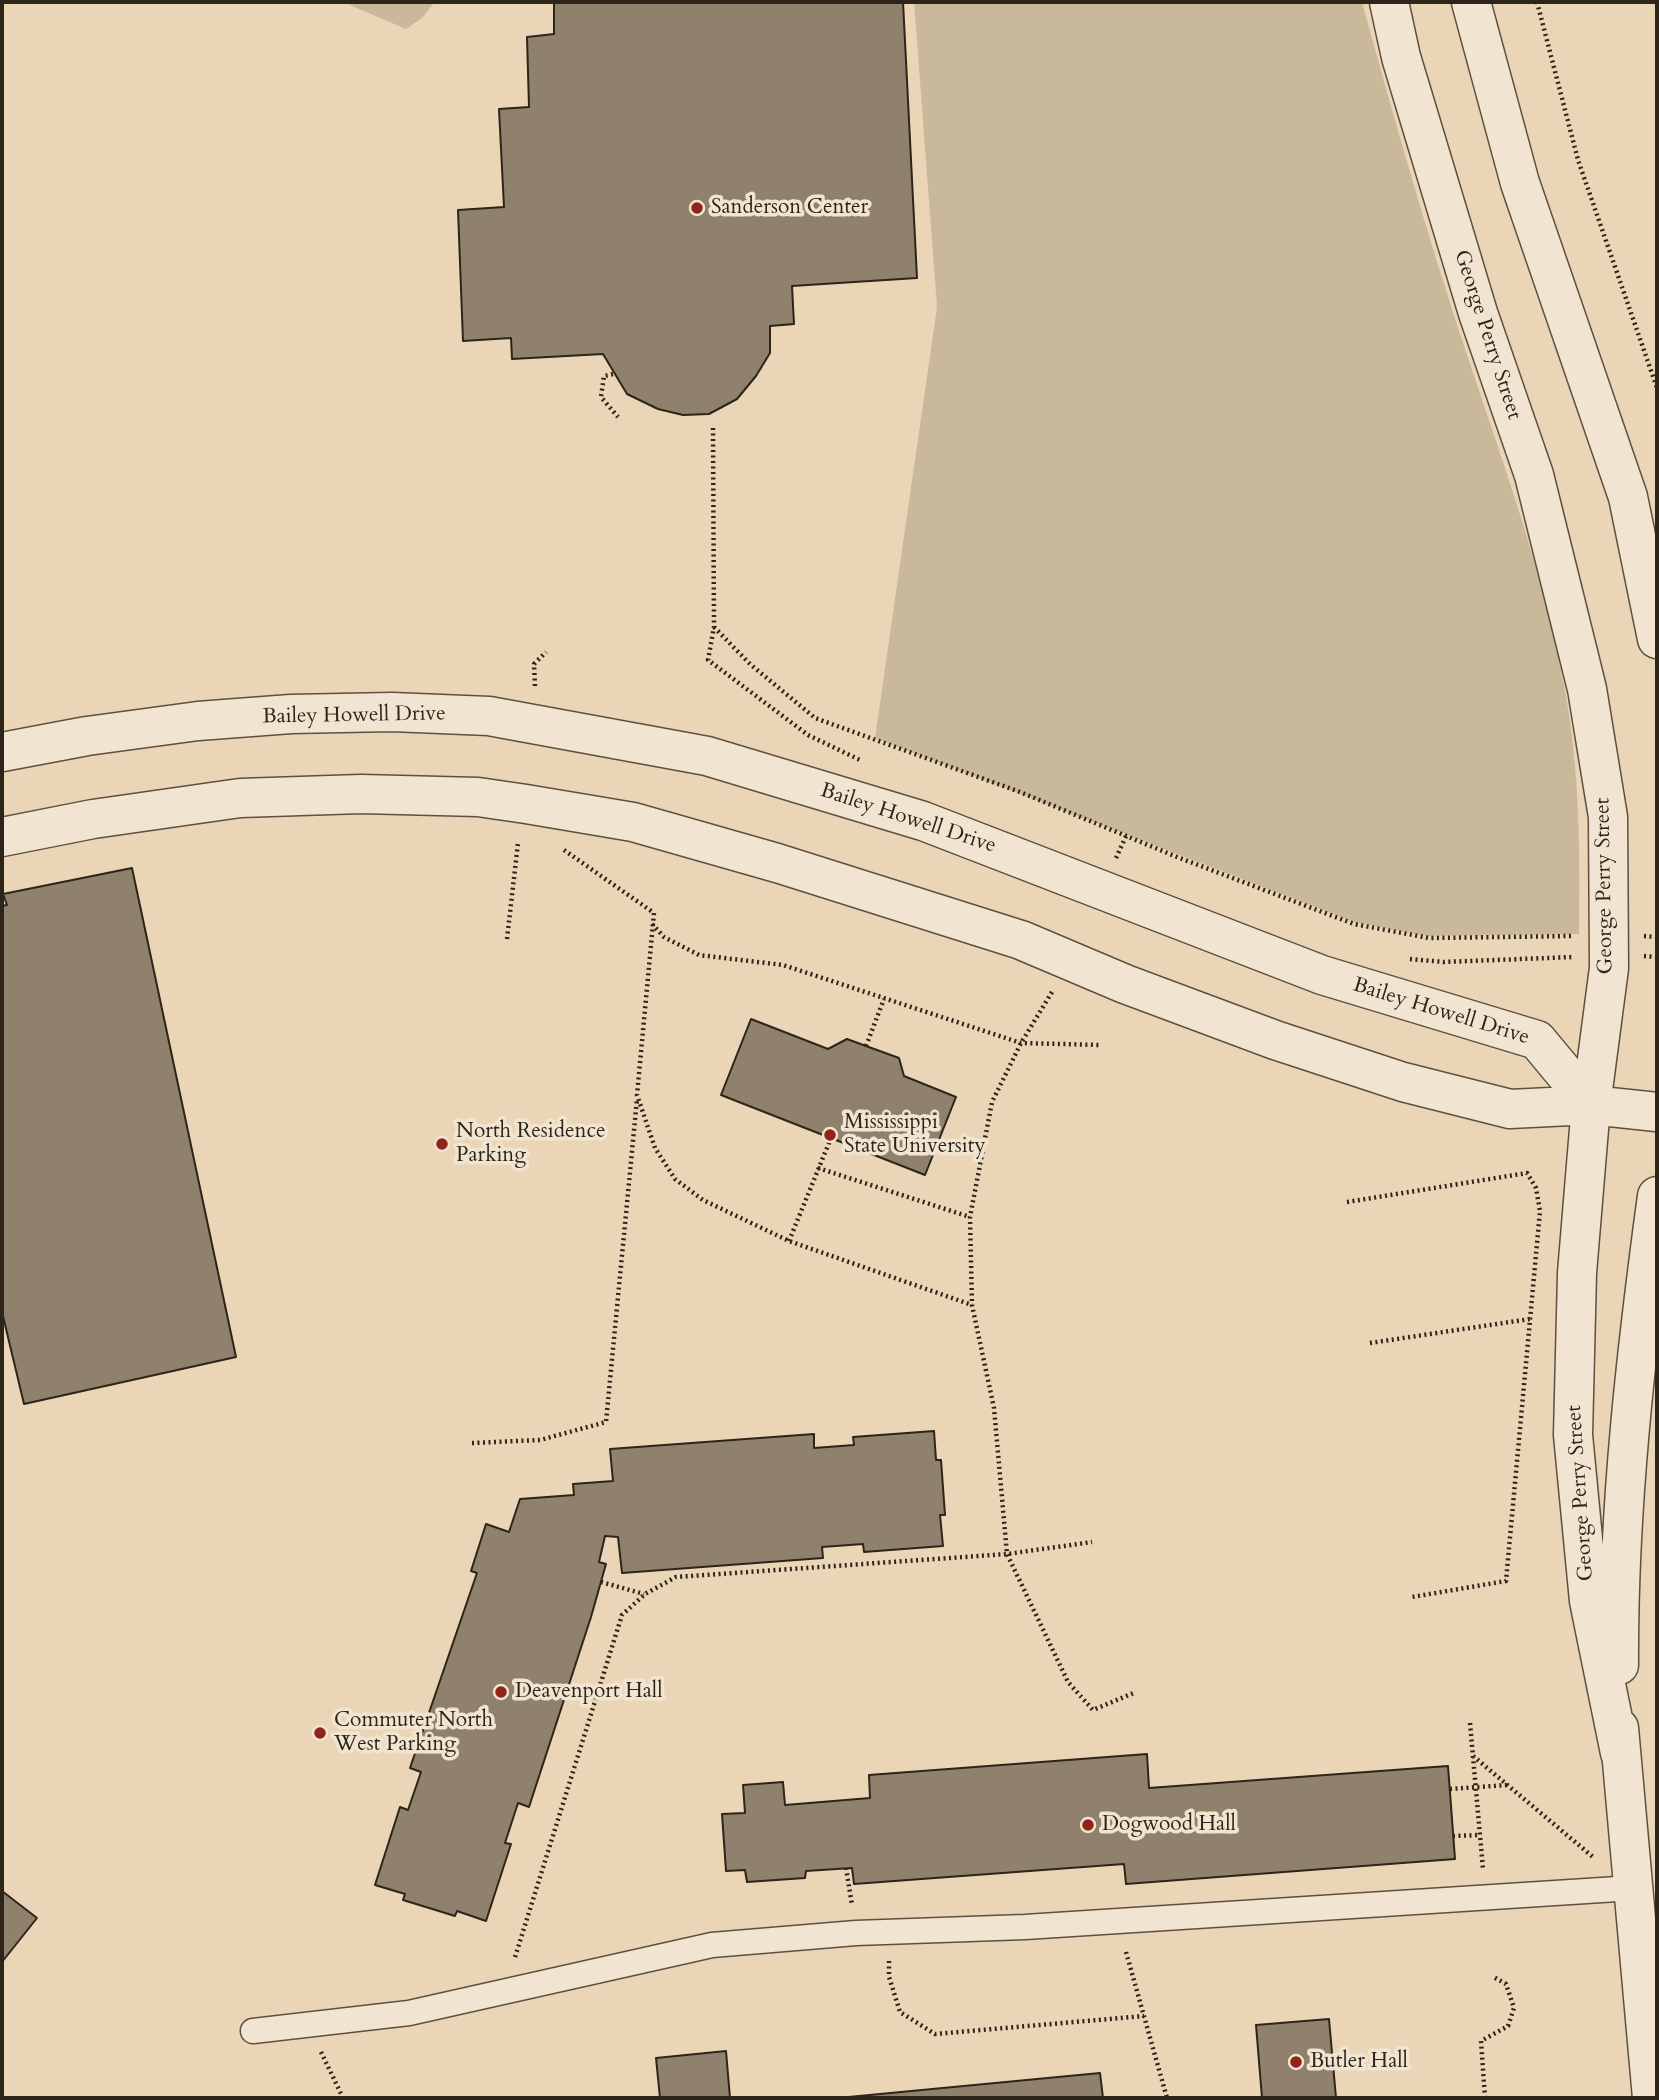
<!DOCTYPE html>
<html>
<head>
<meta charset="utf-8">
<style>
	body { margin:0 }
	#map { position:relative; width:1659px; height:2100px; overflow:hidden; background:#ead6b6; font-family:Cardo,serif }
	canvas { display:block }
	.frame { position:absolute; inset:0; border:4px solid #2d241a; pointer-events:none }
</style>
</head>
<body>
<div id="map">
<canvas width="1659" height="2100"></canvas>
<div class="frame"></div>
</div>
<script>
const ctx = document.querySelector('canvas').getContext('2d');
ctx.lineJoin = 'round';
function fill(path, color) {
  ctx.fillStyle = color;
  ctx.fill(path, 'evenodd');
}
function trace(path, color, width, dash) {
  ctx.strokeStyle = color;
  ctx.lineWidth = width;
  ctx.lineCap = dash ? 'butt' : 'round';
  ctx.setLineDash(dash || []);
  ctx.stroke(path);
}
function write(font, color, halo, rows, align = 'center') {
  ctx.font = font + ' Cardo,serif';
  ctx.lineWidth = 7;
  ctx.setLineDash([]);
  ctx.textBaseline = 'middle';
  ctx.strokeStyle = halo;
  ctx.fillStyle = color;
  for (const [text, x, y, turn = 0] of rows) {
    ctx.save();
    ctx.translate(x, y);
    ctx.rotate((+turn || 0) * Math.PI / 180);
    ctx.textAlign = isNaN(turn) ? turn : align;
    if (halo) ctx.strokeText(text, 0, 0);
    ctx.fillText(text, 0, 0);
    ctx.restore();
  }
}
const green = new Path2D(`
	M 343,2 L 435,2 L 422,18 L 406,29 Z
	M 914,2 L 1362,2 C 1390,104 1419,206 1451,306 C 1492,434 1541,558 1565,691 C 1580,771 1580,853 1579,934 L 1427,936 L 1354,922 L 875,738 L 937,307 Z`);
const building = new Path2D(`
	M 554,2 L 903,2 L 917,278 L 792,286 L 794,324 L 770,326 L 770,353 L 756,376 L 737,399 L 709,414 L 683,415 L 658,409 L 627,394 L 603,354 L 512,359 L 511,338 L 463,341 L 458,210 L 504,207 L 499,109 L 529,107 L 527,37 L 554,34 Z
	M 132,868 L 236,1357 L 24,1404 L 2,1312 L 2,906 L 7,905 L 3,894 Z
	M 751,1019 L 828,1049 L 847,1039 L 866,1046 L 899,1058 L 904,1076 L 956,1097 L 925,1175 L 721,1095 Z
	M 934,1431 L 936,1460 L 941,1460 L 945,1515 L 940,1515 L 943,1546 L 864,1552 L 863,1544 L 822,1547 L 823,1558 L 622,1573 L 618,1537 L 605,1536 L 599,1562 L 606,1564 L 591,1617 L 529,1807 L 518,1803 L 505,1843 L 511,1844 L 486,1921 L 457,1911 L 455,1916 L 403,1900 L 405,1894 L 375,1885 L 400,1807 L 408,1810 L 421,1772 L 410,1768 L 477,1573 L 471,1571 L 486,1524 L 509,1532 L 520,1499 L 574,1495 L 573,1484 L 613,1481 L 610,1449 L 814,1434 L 814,1448 L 854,1445 L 853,1437 Z
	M 1147,1754 L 1149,1788 L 1448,1766 L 1455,1859 L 1126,1884 L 1124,1864 L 854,1884 L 852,1868 L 806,1871 L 805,1878 L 747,1882 L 745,1870 L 726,1871 L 722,1814 L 745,1813 L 743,1785 L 783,1782 L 785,1805 L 870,1798 L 869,1775 Z
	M 2,1891 L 37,1918 L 2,1962 Z
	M 1329,2019 L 1336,2098 L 1262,2098 L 1256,2025 Z
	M 726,2051 L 730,2098 L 660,2098 L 656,2058 Z
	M 1100,2073 L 1103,2098 L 838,2098 Z`);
const path = new Path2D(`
	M 1537,2 L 1578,160 L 1657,388
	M 613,374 L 604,376 L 601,397 L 618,417
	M 713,428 L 714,627 L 708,660 L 808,735 L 860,760
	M 714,627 L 750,664 L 815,718 L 1020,792 L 1177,857 L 1354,924 L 1429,938 L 1572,936
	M 535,686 L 534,664 L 546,652
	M 564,850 L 654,913 L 637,1095 L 655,1148 L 675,1179 L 703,1200 L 789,1241 L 972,1305
	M 1116,858 L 1126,836
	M 652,924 L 664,937 L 699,955 L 783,965 L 1021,1043 L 1100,1045
	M 1644,936 L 1657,937
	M 507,939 L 518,843
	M 1644,956 L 1657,957
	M 1410,959 L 1444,962 L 1573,957
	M 1052,992 L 1021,1043 L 992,1102 L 970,1217 L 972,1305 L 994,1408 L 1007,1554 L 1068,1682 L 1093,1710 L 1136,1692
	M 866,1046 L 884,999
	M 818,1168 L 970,1217
	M 1347,1202 L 1527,1173 L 1536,1188 L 1540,1211 L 1506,1581 L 1412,1597
	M 789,1241 L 831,1138
	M 1370,1343 L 1530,1319
	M 472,1443 L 540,1440 L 606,1422 L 637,1099
	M 601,1582 L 644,1594
	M 1470,1723 L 1483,1869
	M 1473,1756 L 1593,1857
	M 1450,1789 L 1507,1785
	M 1453,1836 L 1480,1835
	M 846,1868 L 852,1905
	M 1126,1952 L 1167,2098
	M 515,1957 L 622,1615 L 645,1594 L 676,1577 L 1007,1554 L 1092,1542
	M 889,1961 L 889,1977 L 900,2012 L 935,2034 L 1144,2016
	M 321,2052 L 343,2098
	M 1485,2098 L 1481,2041 L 1508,2026 L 1514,2008 L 1506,1984 L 1492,1976`);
const pedestrian = new Path2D(`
	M 253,2031 L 409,2013 L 712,1945 L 856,1933 L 1025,1927 L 1633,1888`);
const tertiary = new Path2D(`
	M 1389,2 L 1401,57 L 1478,313 L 1534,475 L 1587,689 L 1608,817 L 1609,968 L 1591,1105 L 1577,1273 L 1573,1435 L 1589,1601 L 1620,1753
	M 1471,2 L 1520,183 L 1628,497 L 1657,639
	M 2,752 L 87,736 L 198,721 L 291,714 L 392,712 L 489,716 L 707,756 L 923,821 L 1322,975 L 1537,1040 L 1591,1105
	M 2,837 L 93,819 L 240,798 L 361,794 L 478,797 L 526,804 L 633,822 L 777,863 L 1021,940 L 1125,984 L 1275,1040 L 1403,1082 L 1510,1109 L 1591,1105 L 1657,1112
	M 1619,1665 C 1618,1509 1636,1351 1657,1196
	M 1619,1728 L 1652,2098`);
const markers = [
	[697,208,7,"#8f2418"],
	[830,1135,7,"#8f2418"],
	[442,1144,7,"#8f2418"],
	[501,1692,7,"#8f2418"],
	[320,1733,7,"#8f2418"],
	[1088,1825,7,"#8f2418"],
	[1296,2062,7,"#8f2418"]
];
const poiNames = [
	["Sanderson Center",711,208],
	["Mississippi",844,1123],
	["State University",844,1147],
	["North Residence",456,1132],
	["Parking",456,1156],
	["Deavenport Hall",515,1692],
	["Commuter North",334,1721],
	["West Parking",334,1745],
	["Dogwood Hall",1102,1825],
	["Butler Hall",1310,2062]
];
const streetNames = [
	["George Perry Street",1487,335,72],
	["Bailey Howell Drive",354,716,-1],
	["Bailey Howell Drive",908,819,18],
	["George Perry Street",1605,886,-91],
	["Bailey Howell Drive",1441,1012,17],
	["George Perry Street",1581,1493,-94]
];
fill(green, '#cab89b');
fill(building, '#8f816b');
trace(building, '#2d241a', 2);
trace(pedestrian, '#5c5041', 27);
trace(tertiary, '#5c5041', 41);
trace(path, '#2d241a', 4.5, [2, 3.5]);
trace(pedestrian, '#f1e4d0', 24);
trace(tertiary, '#f1e4d0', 38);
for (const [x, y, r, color] of markers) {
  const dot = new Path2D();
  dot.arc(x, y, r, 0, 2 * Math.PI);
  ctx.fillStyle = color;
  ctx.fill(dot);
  trace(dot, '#f1e4d0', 2.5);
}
write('21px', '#2d241a', '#f1e4d0', poiNames, 'left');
write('21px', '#2d241a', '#f1e4d0', streetNames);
</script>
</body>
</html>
